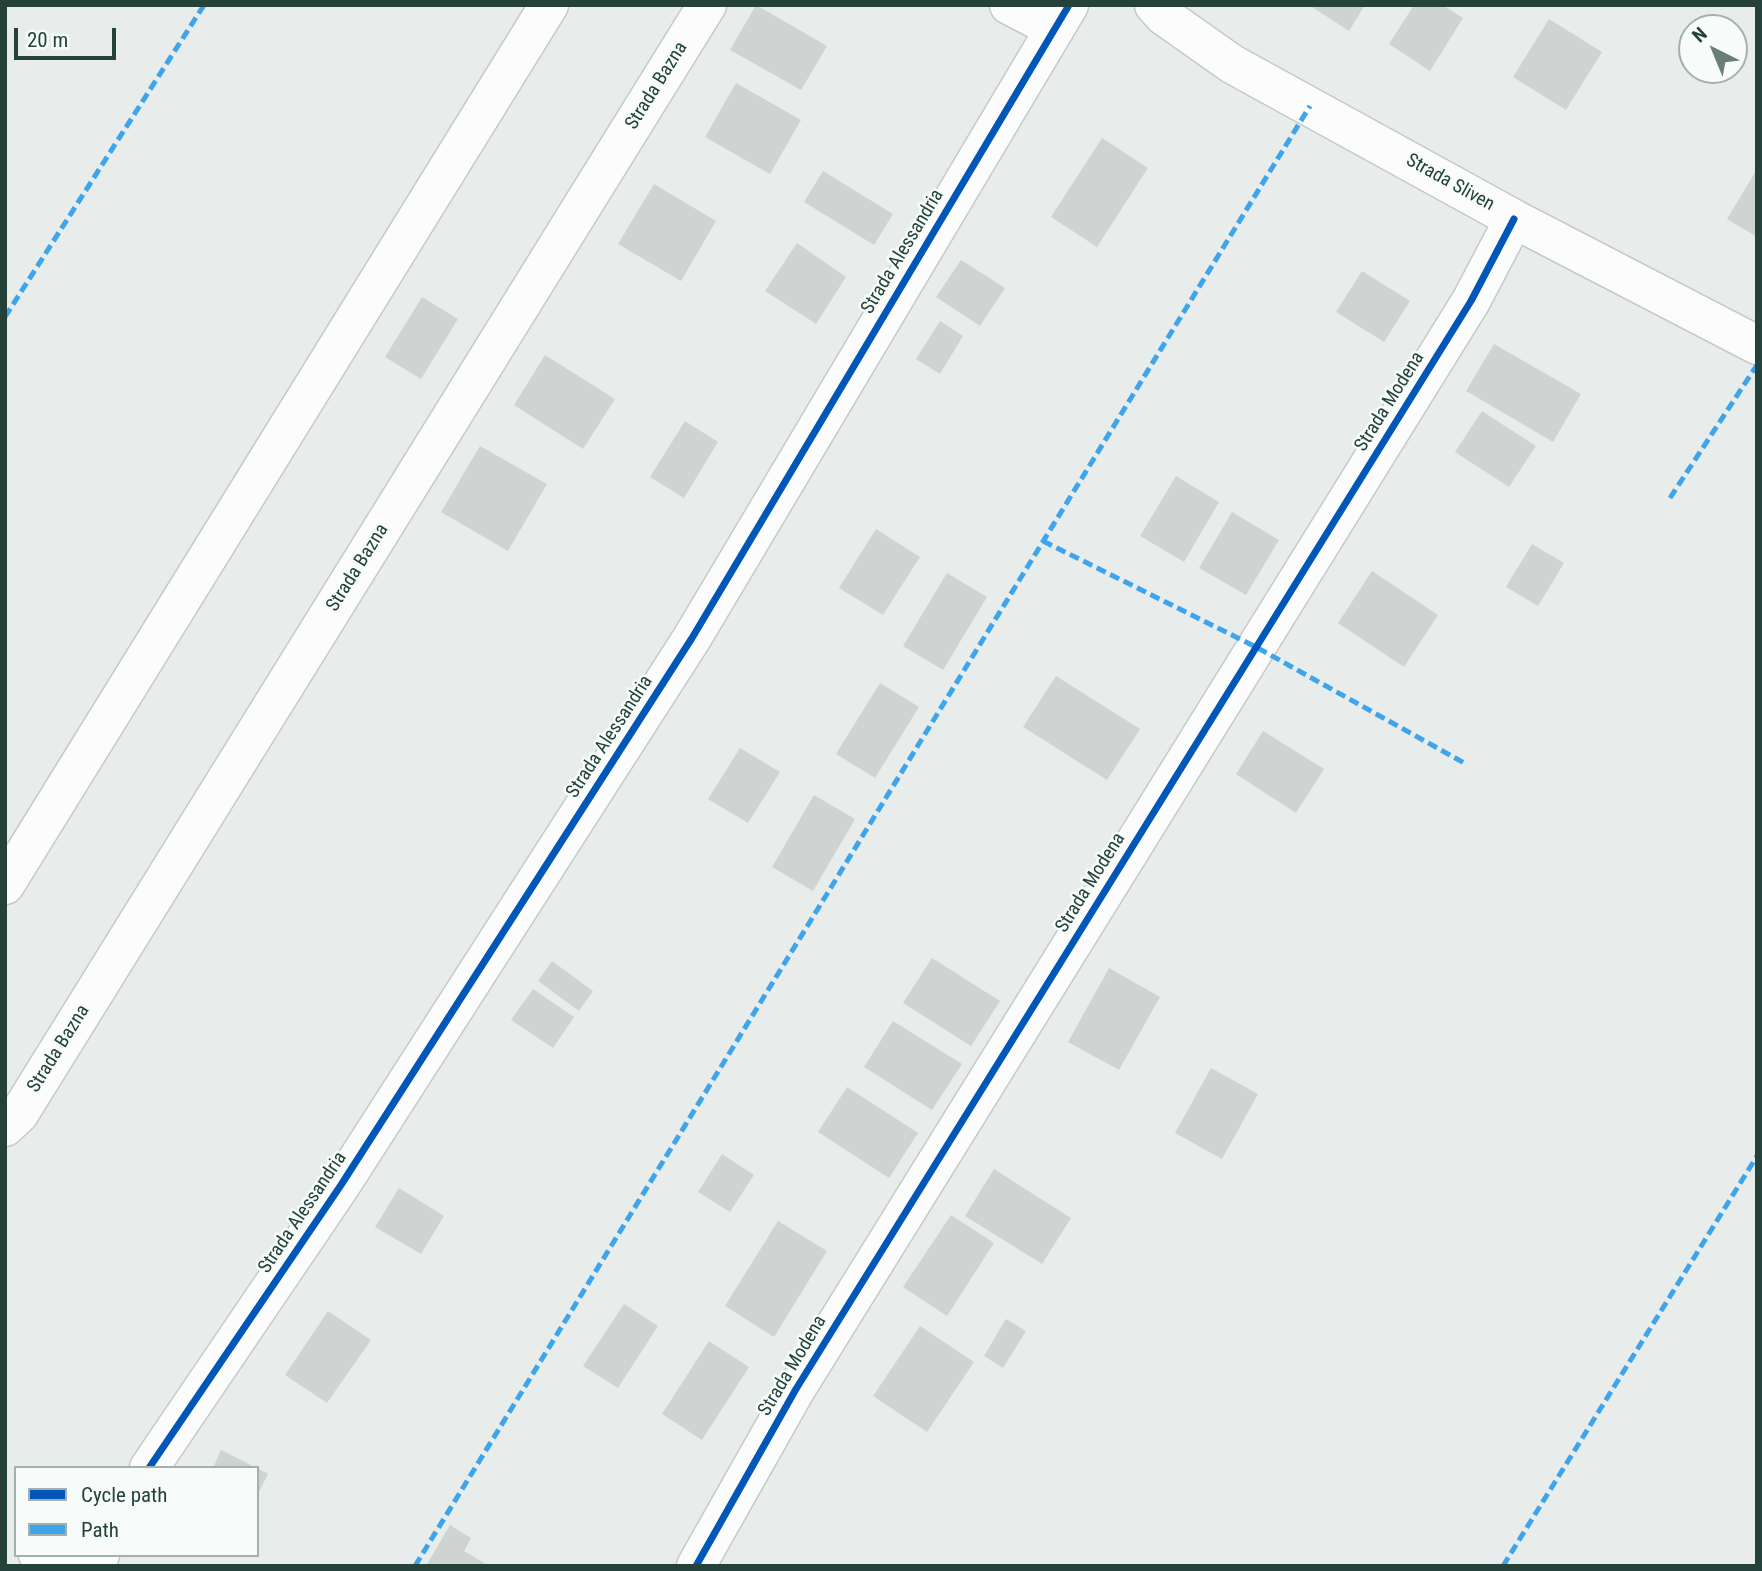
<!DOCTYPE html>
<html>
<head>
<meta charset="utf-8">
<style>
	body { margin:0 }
	#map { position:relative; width:1762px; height:1571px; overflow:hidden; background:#e8edeb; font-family:"Roboto Condensed",sans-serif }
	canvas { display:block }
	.frame { position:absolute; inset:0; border:7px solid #24423a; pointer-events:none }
	.legend { position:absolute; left:14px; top:1466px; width:245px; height:91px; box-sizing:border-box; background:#f7fbf9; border:2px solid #a3b1ad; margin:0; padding:9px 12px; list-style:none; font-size:21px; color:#24423a }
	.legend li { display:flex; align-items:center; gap:14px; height:35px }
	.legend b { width:35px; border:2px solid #a3b1ad }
	.north { position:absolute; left:1678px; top:14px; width:70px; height:70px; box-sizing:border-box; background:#f7fbf9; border:2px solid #a3b1ad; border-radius:50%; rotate:317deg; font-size:19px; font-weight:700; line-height:28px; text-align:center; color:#24423a }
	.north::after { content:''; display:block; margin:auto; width:24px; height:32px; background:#697e78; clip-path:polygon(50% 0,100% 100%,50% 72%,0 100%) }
	.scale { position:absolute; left:14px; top:28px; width:102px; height:32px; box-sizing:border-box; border:4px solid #24423a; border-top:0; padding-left:9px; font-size:21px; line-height:24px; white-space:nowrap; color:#24423a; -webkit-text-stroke:5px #f7fbf9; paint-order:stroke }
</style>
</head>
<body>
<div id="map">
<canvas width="1762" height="1571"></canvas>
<div class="frame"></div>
<ul class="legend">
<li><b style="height:9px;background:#0057b8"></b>Cycle path</li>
<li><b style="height:9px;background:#3ea4ec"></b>Path</li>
</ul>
<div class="north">N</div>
<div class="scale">20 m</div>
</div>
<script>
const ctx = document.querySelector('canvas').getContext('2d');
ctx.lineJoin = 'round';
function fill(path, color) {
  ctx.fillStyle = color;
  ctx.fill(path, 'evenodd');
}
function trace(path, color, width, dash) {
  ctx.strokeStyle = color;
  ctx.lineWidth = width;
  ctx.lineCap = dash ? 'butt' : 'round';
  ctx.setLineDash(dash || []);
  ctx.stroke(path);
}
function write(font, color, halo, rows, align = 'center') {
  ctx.font = font + ' "Roboto Condensed",sans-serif';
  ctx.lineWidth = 5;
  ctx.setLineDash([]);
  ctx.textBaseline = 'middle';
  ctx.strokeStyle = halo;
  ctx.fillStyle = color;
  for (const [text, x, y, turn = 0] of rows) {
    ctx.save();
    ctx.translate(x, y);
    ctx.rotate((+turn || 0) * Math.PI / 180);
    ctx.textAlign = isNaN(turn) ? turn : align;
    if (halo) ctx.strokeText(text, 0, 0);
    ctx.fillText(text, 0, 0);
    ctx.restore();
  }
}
const building = new Path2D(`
	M 756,5 L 827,46 L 801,90 L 730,50 Z
	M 1309,5 L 1365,5 L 1349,31 Z
	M 1414,5 L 1443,5 L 1463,18 L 1430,71 L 1389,44 Z
	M 1549,19 L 1602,52 L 1566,110 L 1513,77 Z
	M 736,83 L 801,120 L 770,174 L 705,137 Z
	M 1102,138 L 1148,168 L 1097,247 L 1051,217 Z
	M 1757,169 L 1757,237 L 1727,219 Z
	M 823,171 L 893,214 L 874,245 L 804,202 Z
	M 654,184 L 716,221 L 681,281 L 618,244 Z
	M 797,243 L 846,277 L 816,324 L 765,291 Z
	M 961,260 L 1005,288 L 980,326 L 936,297 Z
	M 1362,271 L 1410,301 L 1384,342 L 1336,312 Z
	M 422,297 L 458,319 L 421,379 L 385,357 Z
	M 940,321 L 963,336 L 940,374 L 916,359 Z
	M 1494,344 L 1581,394 L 1553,442 L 1466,391 Z
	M 545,355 L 615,399 L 583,449 L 514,405 Z
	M 1482,411 L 1536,446 L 1509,487 L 1455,452 Z
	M 685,421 L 718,442 L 684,498 L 650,477 Z
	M 480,446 L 547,484 L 508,551 L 441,512 Z
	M 1176,476 L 1219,502 L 1184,562 L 1140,536 Z
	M 1232,512 L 1279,540 L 1246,595 L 1199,568 Z
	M 876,529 L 920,557 L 883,615 L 839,588 Z
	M 1532,544 L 1564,563 L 1538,606 L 1506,587 Z
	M 1372,571 L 1438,615 L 1404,667 L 1338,623 Z
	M 947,573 L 987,597 L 943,670 L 903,646 Z
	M 1056,676 L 1140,729 L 1107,780 L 1023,727 Z
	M 880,683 L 919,707 L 875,778 L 836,754 Z
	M 1263,731 L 1324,769 L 1296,813 L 1236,774 Z
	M 740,748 L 780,772 L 748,823 L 708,799 Z
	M 814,795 L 855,819 L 813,891 L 772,867 Z
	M 932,958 L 1000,1001 L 971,1046 L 903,1003 Z
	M 552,961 L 593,991 L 579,1011 L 538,981 Z
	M 1109,968 L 1160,997 L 1119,1070 L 1068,1042 Z
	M 533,989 L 574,1017 L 553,1048 L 511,1020 Z
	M 893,1021 L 962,1064 L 932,1110 L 864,1067 Z
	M 1211,1068 L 1258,1094 L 1222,1159 L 1175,1133 Z
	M 847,1087 L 918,1133 L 889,1178 L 818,1132 Z
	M 722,1154 L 754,1175 L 730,1212 L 698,1192 Z
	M 994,1169 L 1071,1218 L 1042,1264 L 965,1216 Z
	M 399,1188 L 444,1216 L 421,1254 L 375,1227 Z
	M 951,1215 L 994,1243 L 947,1316 L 903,1287 Z
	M 778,1221 L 827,1251 L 774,1337 L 725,1306 Z
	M 624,1304 L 658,1326 L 618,1388 L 583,1366 Z
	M 328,1311 L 371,1340 L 327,1403 L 285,1375 Z
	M 1006,1319 L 1026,1331 L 1003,1368 L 984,1356 Z
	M 920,1326 L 974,1362 L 927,1432 L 873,1396 Z
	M 709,1341 L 749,1367 L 702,1440 L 662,1414 Z
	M 221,1450 L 257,1468 L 213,1468 Z
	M 257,1468 L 268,1474 L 257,1496 Z
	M 450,1525 L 471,1538 L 464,1551 L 489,1566 L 426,1566 Z`);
const minor = new Path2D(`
	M 1009,5 L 1055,29
	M 1154,5 L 1164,16 L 1232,64 L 1514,219 L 1757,345
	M 5,885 L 549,5
	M 5,1127 L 19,1114 L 707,5
	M 149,1468 L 341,1185 L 692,638 L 1069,5
	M 38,1555 L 70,1566
	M 94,1566 L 100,1555
	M 696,1566 L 796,1389 L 1471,301 L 1514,219`);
const quiet = new Path2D(`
	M 5,317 L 204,5
	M 1670,498 L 1757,365
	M 1043,541 L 1256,647 L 1466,764
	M 415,1566 L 1310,106
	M 1503,1566 L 1757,1156`);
const cycleway = new Path2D(`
	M 149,1468 L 341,1185 L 692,638 L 1069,5
	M 696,1566 L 796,1389 L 1471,301 L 1514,219`);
const streetNames = [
	["Strada Bazna",657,86,-58],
	["Strada Sliven",1450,183,29],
	["Strada Alessandria",903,252,-59],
	["Strada Modena",1390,402,-58],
	["Strada Bazna",358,568,-58],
	["Strada Alessandria",610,737,-57],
	["Strada Modena",1091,883,-58],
	["Strada Bazna",59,1049,-58],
	["Strada Alessandria",303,1213,-56],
	["Strada Modena",793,1366,-59]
];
fill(building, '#cfd4d2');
trace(minor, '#c5cac8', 41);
trace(minor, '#fcfcfc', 38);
trace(quiet, '#3ea4ec', 5, [10, 5]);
trace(cycleway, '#0057b8', 7);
write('19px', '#24423a', '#f7fbf9', streetNames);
</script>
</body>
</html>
